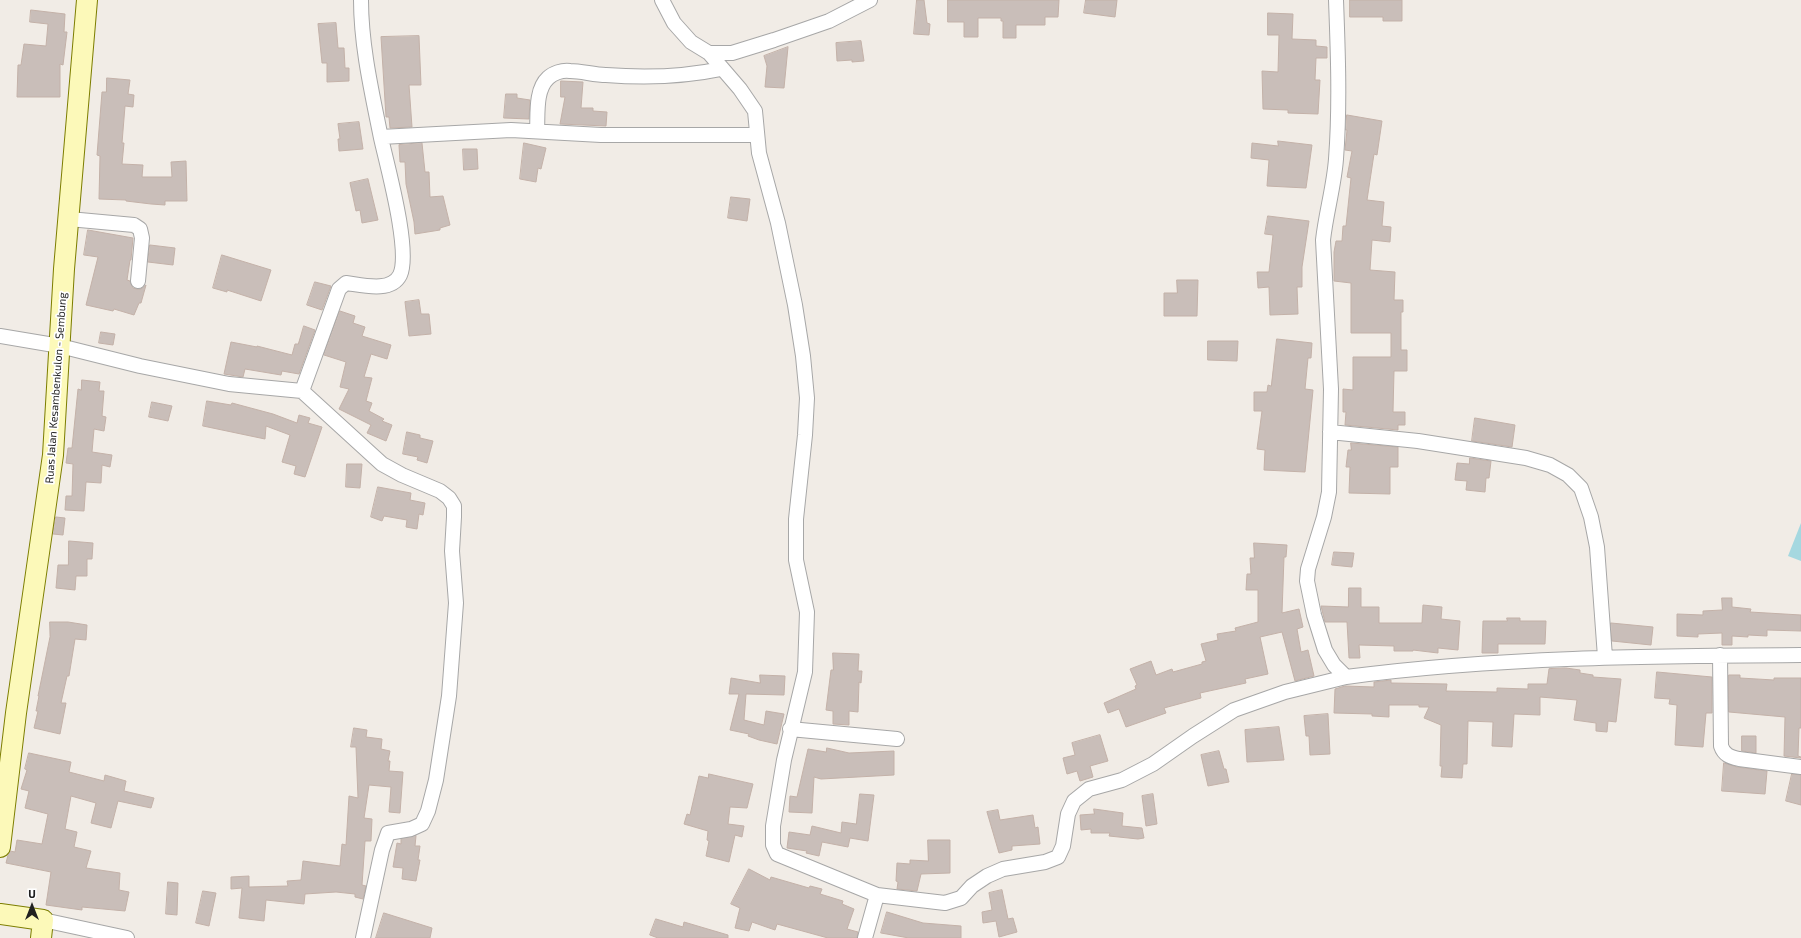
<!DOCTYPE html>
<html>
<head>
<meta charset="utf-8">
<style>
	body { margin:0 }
	#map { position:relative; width:1801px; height:938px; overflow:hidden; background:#f1ece6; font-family:"Exo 2",sans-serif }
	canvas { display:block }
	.north { position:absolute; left:12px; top:886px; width:40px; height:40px; -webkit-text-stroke:3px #fff; paint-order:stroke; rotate:0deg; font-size:11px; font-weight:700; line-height:16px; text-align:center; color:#202020 }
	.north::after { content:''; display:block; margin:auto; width:14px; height:18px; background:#202020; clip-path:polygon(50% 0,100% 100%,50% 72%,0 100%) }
</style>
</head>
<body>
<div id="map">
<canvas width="1801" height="938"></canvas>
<div class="north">U</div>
</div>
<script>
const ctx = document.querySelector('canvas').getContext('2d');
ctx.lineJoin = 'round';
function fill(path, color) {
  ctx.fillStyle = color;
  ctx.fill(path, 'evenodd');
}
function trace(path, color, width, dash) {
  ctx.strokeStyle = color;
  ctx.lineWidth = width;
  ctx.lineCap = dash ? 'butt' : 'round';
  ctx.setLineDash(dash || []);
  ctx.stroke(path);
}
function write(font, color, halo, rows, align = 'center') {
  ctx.font = font + ' "Exo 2",sans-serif';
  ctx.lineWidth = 3.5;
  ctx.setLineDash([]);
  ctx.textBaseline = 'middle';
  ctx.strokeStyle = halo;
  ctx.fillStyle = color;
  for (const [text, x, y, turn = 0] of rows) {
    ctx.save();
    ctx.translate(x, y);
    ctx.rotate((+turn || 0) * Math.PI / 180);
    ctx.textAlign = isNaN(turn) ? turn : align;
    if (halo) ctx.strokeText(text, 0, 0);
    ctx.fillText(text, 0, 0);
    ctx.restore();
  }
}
const water = new Path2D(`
	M 1801,523 L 1801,561 L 1788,556 Z`);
const building = new Path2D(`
	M 917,0 L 924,0 L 927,23 L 930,24 L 929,35 L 914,34 Z
	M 948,0 L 1059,0 L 1058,17 L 1045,17 L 1045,25 L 1016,25 L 1016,38 L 1003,38 L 1003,21 L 1001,21 L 1001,18 L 978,18 L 978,37 L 964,37 L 964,22 L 948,22 Z
	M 1086,0 L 1117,0 L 1115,17 L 1084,13 Z
	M 1350,0 L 1402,0 L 1402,21 L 1383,21 L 1383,17 L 1350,17 Z
	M 31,10 L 65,14 L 64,32 L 67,32 L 63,65 L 60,64 L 60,97 L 17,97 L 18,65 L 21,65 L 24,44 L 46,46 L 48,24 L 30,22 Z
	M 1268,13 L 1293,14 L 1292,39 L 1316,40 L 1316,46 L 1327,47 L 1327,58 L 1316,58 L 1315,80 L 1320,80 L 1318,114 L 1288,113 L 1288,110 L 1263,109 L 1262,71 L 1278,72 L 1279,35 L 1268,35 Z
	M 336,23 L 338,48 L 344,48 L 345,68 L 349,68 L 349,81 L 327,82 L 327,63 L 322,63 L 318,24 Z
	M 419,36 L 421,85 L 409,85 L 412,127 L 390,128 L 389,117 L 386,117 L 381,37 Z
	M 861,41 L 864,61 L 852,62 L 852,60 L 837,61 L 836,43 Z
	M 788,47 L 784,88 L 765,87 L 767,66 L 764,56 Z
	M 107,78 L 130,80 L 128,94 L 134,95 L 133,107 L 125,106 L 122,143 L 124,143 L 122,164 L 143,165 L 142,177 L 172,177 L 171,162 L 186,161 L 187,201 L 165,201 L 165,205 L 151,204 L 126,201 L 126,200 L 99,199 L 100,156 L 97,155 L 102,92 L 106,92 Z
	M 561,81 L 583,82 L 581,108 L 593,108 L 593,111 L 607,112 L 606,126 L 560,124 L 565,97 L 561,97 Z
	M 506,94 L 517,94 L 517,98 L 530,100 L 529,119 L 504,118 Z
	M 1347,115 L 1382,121 L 1377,155 L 1374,154 L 1367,200 L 1384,202 L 1382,226 L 1391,227 L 1390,242 L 1372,240 L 1370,270 L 1395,272 L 1394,300 L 1403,300 L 1403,312 L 1401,312 L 1401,350 L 1407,350 L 1407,371 L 1394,371 L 1393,412 L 1405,412 L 1405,425 L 1398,425 L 1398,430 L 1345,425 L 1346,412 L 1343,412 L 1343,389 L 1353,390 L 1353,357 L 1391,357 L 1391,333 L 1351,333 L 1351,283 L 1334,281 L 1334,252 L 1336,241 L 1342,241 L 1343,226 L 1346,226 L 1351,178 L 1347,177 L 1352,151 L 1345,150 L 1347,130 L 1346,130 Z
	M 359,122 L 363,149 L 339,151 L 338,139 L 340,139 L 338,124 Z
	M 1278,141 L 1312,145 L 1306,188 L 1267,186 L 1269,160 L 1251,158 L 1252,143 L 1278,146 Z
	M 422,143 L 425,172 L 429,172 L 430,197 L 443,196 L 450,225 L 440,228 L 440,230 L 415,234 L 414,222 L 406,184 L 405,162 L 400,162 L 399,145 Z
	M 524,143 L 546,148 L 541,169 L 538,168 L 536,182 L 520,179 Z
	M 463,149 L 477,149 L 478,169 L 464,170 Z
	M 368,179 L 378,220 L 362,223 L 360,210 L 356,211 L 350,183 Z
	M 731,197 L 750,199 L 747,221 L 728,218 Z
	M 1268,216 L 1309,221 L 1302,267 L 1302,287 L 1297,287 L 1298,314 L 1270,315 L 1269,287 L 1258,288 L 1257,272 L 1269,272 L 1273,235 L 1265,234 Z
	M 88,230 L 133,238 L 131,260 L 130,260 L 127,280 L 130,281 L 133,288 L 137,289 L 141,289 L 146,285 L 141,303 L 139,303 L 134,315 L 114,309 L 113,311 L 86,305 L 98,257 L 84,255 Z
	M 150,245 L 175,248 L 173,265 L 148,262 Z
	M 222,255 L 271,270 L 261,301 L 227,290 L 227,292 L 213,288 Z
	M 1177,280 L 1198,280 L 1197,316 L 1164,316 L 1164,293 L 1177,293 Z
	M 315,282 L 331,286 L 322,310 L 307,305 Z
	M 419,300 L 421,314 L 429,314 L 431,334 L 409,336 L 405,302 Z
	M 340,311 L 355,316 L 353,323 L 365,327 L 362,336 L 391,345 L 387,359 L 371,354 L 364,377 L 372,378 L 366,401 L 372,403 L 369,411 L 384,419 L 382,421 L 392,425 L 386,441 L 367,433 L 371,425 L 339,409 L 349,389 L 340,387 L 346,362 L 324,355 Z
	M 304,326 L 315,330 L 299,374 L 282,371 L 281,375 L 245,369 L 243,377 L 224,374 L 231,342 L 257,347 L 257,346 L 292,355 L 295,344 L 298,344 Z
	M 101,332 L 115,334 L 113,345 L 99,343 Z
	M 1277,339 L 1312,343 L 1311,358 L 1308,358 L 1305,389 L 1313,390 L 1305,472 L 1264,470 L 1265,450 L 1257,449 L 1262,411 L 1254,411 L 1254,392 L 1267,392 L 1268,385 L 1271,386 Z
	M 1208,341 L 1238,341 L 1237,361 L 1208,360 Z
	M 82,380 L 100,382 L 99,391 L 104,391 L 102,416 L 106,417 L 104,431 L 94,429 L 92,452 L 112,455 L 110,467 L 102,465 L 101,483 L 86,482 L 84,511 L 65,510 L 66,496 L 72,496 L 73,464 L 66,463 L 68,448 L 72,448 L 78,389 L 81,390 Z
	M 207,401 L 231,405 L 232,403 L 273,414 L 297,423 L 299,415 L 310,418 L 308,423 L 322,427 L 305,477 L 294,474 L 296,466 L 282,462 L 290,435 L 266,426 L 265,439 L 203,426 Z
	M 152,402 L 172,406 L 168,421 L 149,417 Z
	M 1475,418 L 1515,425 L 1512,447 L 1472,441 Z
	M 407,432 L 420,435 L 420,438 L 433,441 L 427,463 L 417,460 L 418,457 L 403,454 Z
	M 1351,443 L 1398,447 L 1398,467 L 1390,467 L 1390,494 L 1349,493 L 1350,467 L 1346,467 L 1348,450 L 1351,450 Z
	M 1470,458 L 1491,461 L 1489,478 L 1486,478 L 1485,492 L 1466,490 L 1467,481 L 1455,480 L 1457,463 L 1469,464 Z
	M 347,464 L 362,464 L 360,488 L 346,487 Z
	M 378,487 L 411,493 L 410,500 L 425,503 L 423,515 L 419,514 L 417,529 L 406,527 L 407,520 L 384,516 L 382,521 L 371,517 Z
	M 56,517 L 65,518 L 63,535 L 53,534 Z
	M 69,541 L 93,543 L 92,559 L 87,559 L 87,576 L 76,576 L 75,590 L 56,588 L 58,565 L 68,565 Z
	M 1254,543 L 1287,545 L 1286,557 L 1284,557 L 1282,613 L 1299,609 L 1303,627 L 1297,629 L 1301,652 L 1308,650 L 1314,676 L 1295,681 L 1282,632 L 1260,637 L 1268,674 L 1245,679 L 1246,683 L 1200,693 L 1201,698 L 1164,708 L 1166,713 L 1126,727 L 1119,709 L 1108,713 L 1104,703 L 1136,689 L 1135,686 L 1137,685 L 1130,669 L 1151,661 L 1156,675 L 1172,669 L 1173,672 L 1202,664 L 1202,662 L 1206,661 L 1201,644 L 1218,640 L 1217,634 L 1236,631 L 1235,628 L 1258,622 L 1258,590 L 1246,590 L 1247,574 L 1251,574 L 1250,558 L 1254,558 Z
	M 1334,552 L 1354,553 L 1352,567 L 1332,565 Z
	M 1349,588 L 1361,588 L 1361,607 L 1379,607 L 1379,623 L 1422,623 L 1423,605 L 1442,607 L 1441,619 L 1460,621 L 1458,650 L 1438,648 L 1438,653 L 1413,650 L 1413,651 L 1394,651 L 1394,646 L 1359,645 L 1360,658 L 1349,658 L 1347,622 L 1325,622 L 1321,606 L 1348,607 Z
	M 1722,598 L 1732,598 L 1732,607 L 1751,609 L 1750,612 L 1801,615 L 1801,631 L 1767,630 L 1767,636 L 1748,635 L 1748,637 L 1732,636 L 1732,645 L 1722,645 L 1722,633 L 1698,634 L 1698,637 L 1677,636 L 1677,614 L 1703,615 L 1703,611 L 1722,610 Z
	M 1507,618 L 1520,618 L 1520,621 L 1546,621 L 1545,644 L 1498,644 L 1498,653 L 1482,653 L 1483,621 L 1507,621 Z
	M 50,622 L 68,622 L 87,625 L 86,640 L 75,639 L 69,676 L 67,676 L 61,703 L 66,703 L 60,734 L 34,728 L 38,711 L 36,711 L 39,696 L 38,696 L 50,637 Z
	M 1611,623 L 1653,627 L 1651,645 L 1612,641 Z
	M 833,653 L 859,654 L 858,671 L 862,671 L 861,683 L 859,682 L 858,712 L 849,711 L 849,725 L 833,724 L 833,711 L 826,710 L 831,670 L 833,670 Z
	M 1566,668 L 1580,670 L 1580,673 L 1593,675 L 1593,677 L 1621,679 L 1616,722 L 1608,721 L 1607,732 L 1596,731 L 1596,723 L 1574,720 L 1577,700 L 1540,697 L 1540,715 L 1514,714 L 1512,747 L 1492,746 L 1493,722 L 1468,721 L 1467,764 L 1463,764 L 1462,778 L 1441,777 L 1442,766 L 1440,766 L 1441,725 L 1424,718 L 1429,707 L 1419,707 L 1419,705 L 1389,705 L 1389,717 L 1372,716 L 1372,714 L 1334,713 L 1335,689 L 1345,686 L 1374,687 L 1374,682 L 1391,680 L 1391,683 L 1447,684 L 1446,691 L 1497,692 L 1497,688 L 1528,689 L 1528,684 L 1547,684 L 1549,669 Z
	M 1657,672 L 1712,677 L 1712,713 L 1706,713 L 1703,747 L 1675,745 L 1677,705 L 1669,704 L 1670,699 L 1655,698 Z
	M 760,675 L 785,676 L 784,695 L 746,694 L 744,720 L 764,725 L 766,711 L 784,714 L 777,744 L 759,740 L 748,736 L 749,734 L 730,730 L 739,694 L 729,694 L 731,678 L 760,683 Z
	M 1729,675 L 1740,675 L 1740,678 L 1774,680 L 1774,678 L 1801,678 L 1801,728 L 1799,728 L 1798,756 L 1801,757 L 1801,758 L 1784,756 L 1785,717 L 1729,712 Z
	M 1328,714 L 1330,754 L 1310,755 L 1309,736 L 1306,736 L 1304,716 Z
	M 1279,727 L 1284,760 L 1247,762 L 1245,730 Z
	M 354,728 L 367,730 L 366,737 L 382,739 L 381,749 L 390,751 L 388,761 L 390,761 L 389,771 L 403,772 L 400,813 L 389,812 L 391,787 L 369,785 L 364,818 L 372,819 L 371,841 L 365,841 L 362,885 L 366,886 L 363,899 L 355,897 L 355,894 L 336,892 L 305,894 L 304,904 L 266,900 L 264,921 L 239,918 L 242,888 L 231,889 L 231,877 L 249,876 L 249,887 L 288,886 L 287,881 L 301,880 L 303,861 L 340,866 L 342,844 L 346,845 L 349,796 L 358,798 L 356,747 L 351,747 Z
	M 1100,735 L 1108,761 L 1090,766 L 1093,777 L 1080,781 L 1077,771 L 1067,774 L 1063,758 L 1075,755 L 1072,743 Z
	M 1742,736 L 1756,736 L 1756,753 L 1742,751 Z
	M 827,748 L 849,753 L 894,751 L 894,775 L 821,779 L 814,777 L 812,813 L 789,812 L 790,796 L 797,797 L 808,749 L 826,752 Z
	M 1219,751 L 1224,769 L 1226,769 L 1229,782 L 1208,786 L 1201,755 Z
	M 29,753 L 71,762 L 69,772 L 104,781 L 105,775 L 126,781 L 124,791 L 154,798 L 151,808 L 118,801 L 111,828 L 91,823 L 96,803 L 71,796 L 65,829 L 77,832 L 74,847 L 91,851 L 86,868 L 120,873 L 119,890 L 129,892 L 125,911 L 82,907 L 82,910 L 46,905 L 51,872 L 6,863 L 8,855 L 10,851 L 15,852 L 17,840 L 42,844 L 48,814 L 25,808 L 29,791 L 21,789 L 27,770 L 25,769 Z
	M 1724,763 L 1737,767 L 1767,771 L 1765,794 L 1722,791 Z
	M 709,774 L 753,784 L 747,808 L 730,807 L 728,824 L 744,826 L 742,837 L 735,835 L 729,862 L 706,856 L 709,841 L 707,840 L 708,831 L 684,824 L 687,814 L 690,815 L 699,776 L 708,778 Z
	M 1792,774 L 1801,775 L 1801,805 L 1786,801 Z
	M 860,794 L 874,795 L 868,841 L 850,838 L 848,847 L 822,842 L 819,856 L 806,853 L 807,851 L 787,848 L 789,832 L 810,835 L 812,826 L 841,833 L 842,822 L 856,824 Z
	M 1153,794 L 1157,824 L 1146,826 L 1142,796 Z
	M 1094,809 L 1123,813 L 1122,826 L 1142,828 L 1144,838 L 1138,839 L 1109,836 L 1110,833 L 1091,833 L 1091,829 L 1081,830 L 1080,815 L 1094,814 Z
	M 998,810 L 1000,820 L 1033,815 L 1035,828 L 1038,827 L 1040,844 L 1012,846 L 1012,850 L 999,853 L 987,812 Z
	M 416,836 L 415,846 L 420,846 L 418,860 L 420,860 L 416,881 L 402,879 L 403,868 L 393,867 L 397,843 L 401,844 L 401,839 Z
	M 928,840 L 950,840 L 950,873 L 921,874 L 917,891 L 897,889 L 898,882 L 896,881 L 897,863 L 910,864 L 910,860 L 928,861 Z
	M 749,869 L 770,880 L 771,877 L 809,888 L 810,886 L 822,889 L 820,894 L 843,901 L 842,904 L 854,909 L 847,929 L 858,932 L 857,938 L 828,938 L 777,924 L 775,930 L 752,922 L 749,931 L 735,928 L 740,908 L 731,904 Z
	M 168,882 L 178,883 L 177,915 L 166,914 Z
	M 1002,890 L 1008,919 L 1013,918 L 1017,932 L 999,937 L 996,921 L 983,923 L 982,912 L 992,910 L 989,893 Z
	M 203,891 L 216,893 L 209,926 L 196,923 Z
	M 887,912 L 923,923 L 961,926 L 961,938 L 909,938 L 881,933 Z
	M 384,913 L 432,928 L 430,938 L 376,938 Z
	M 656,919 L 683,927 L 684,922 L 728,935 L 728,938 L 658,938 L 650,935 Z`);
const street = new Path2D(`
	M 662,0 L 674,23 L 691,42 L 709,53 L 732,53 L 774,40 L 829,21 L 870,0
	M 1336,0 C 1338,53 1340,106 1336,159 C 1334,186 1326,213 1323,240 L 1331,389 L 1329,492 L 1324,517 L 1308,569 L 1307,581 L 1314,615 L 1325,650 L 1334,665 L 1346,677 C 1497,657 1649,656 1801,655
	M 709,53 L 740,89 L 755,111 L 759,153 L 778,223 L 795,305 L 803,356 L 807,398 L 805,435 L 796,519 L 796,560 L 807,612 L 805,672 L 784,760 L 773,826 L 773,845 L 777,854 L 877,895 L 945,903 L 961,898 L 972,886 L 987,876 L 1003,869 L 1045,862 L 1058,857 L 1063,846 L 1068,814 L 1074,801 L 1089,789 L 1122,780 L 1153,764 L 1193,736 L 1234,710 L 1285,692 L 1346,677
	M 537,131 C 538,115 535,90 548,78 C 553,73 562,70 570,71 C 582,71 594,75 606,75 C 645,78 683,77 721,69
	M 381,137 L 511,130 L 601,135 L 757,135
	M 69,219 L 134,225 L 140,229 L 142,238 L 138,281
	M 0,336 L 60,346 L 140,366 L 229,384 L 302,391 L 382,464 L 402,475 L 440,491 L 449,498 L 454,506 L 454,517 L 452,551 L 456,603 L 449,696 L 436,780 L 428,811 L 422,824 L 411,829 L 388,833 L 382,850 L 363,938
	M 302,391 L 339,289 L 346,283 C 362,285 391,293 400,275 C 411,251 387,165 381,138 C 372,93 361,46 361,0
	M 1330,432 L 1418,441 L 1526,458 L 1550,465 L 1568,475 L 1581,488 L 1591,517 L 1597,547 L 1605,657
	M 1720,655 L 1721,746 C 1724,755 1730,757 1739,759 L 1801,767
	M 790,729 L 897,739
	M 43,920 L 127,938
	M 865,938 L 877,895`);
const secondary = new Path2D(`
	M 0,847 L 16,713 L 53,455 L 64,269 L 87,0
	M 0,914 L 43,920 L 41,938`);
const streetNames = [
	["Ruas Jalan Kesambenkulon - Sembung",56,388,-86]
];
fill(water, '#a5d8e0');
fill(building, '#c9beb9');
trace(building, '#c3b1a8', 1);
trace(street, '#a7a7a7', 16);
trace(secondary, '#7d7e00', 22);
trace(street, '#fff', 14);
trace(secondary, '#fcf9b9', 20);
write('11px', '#202020', '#fff', streetNames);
</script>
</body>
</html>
